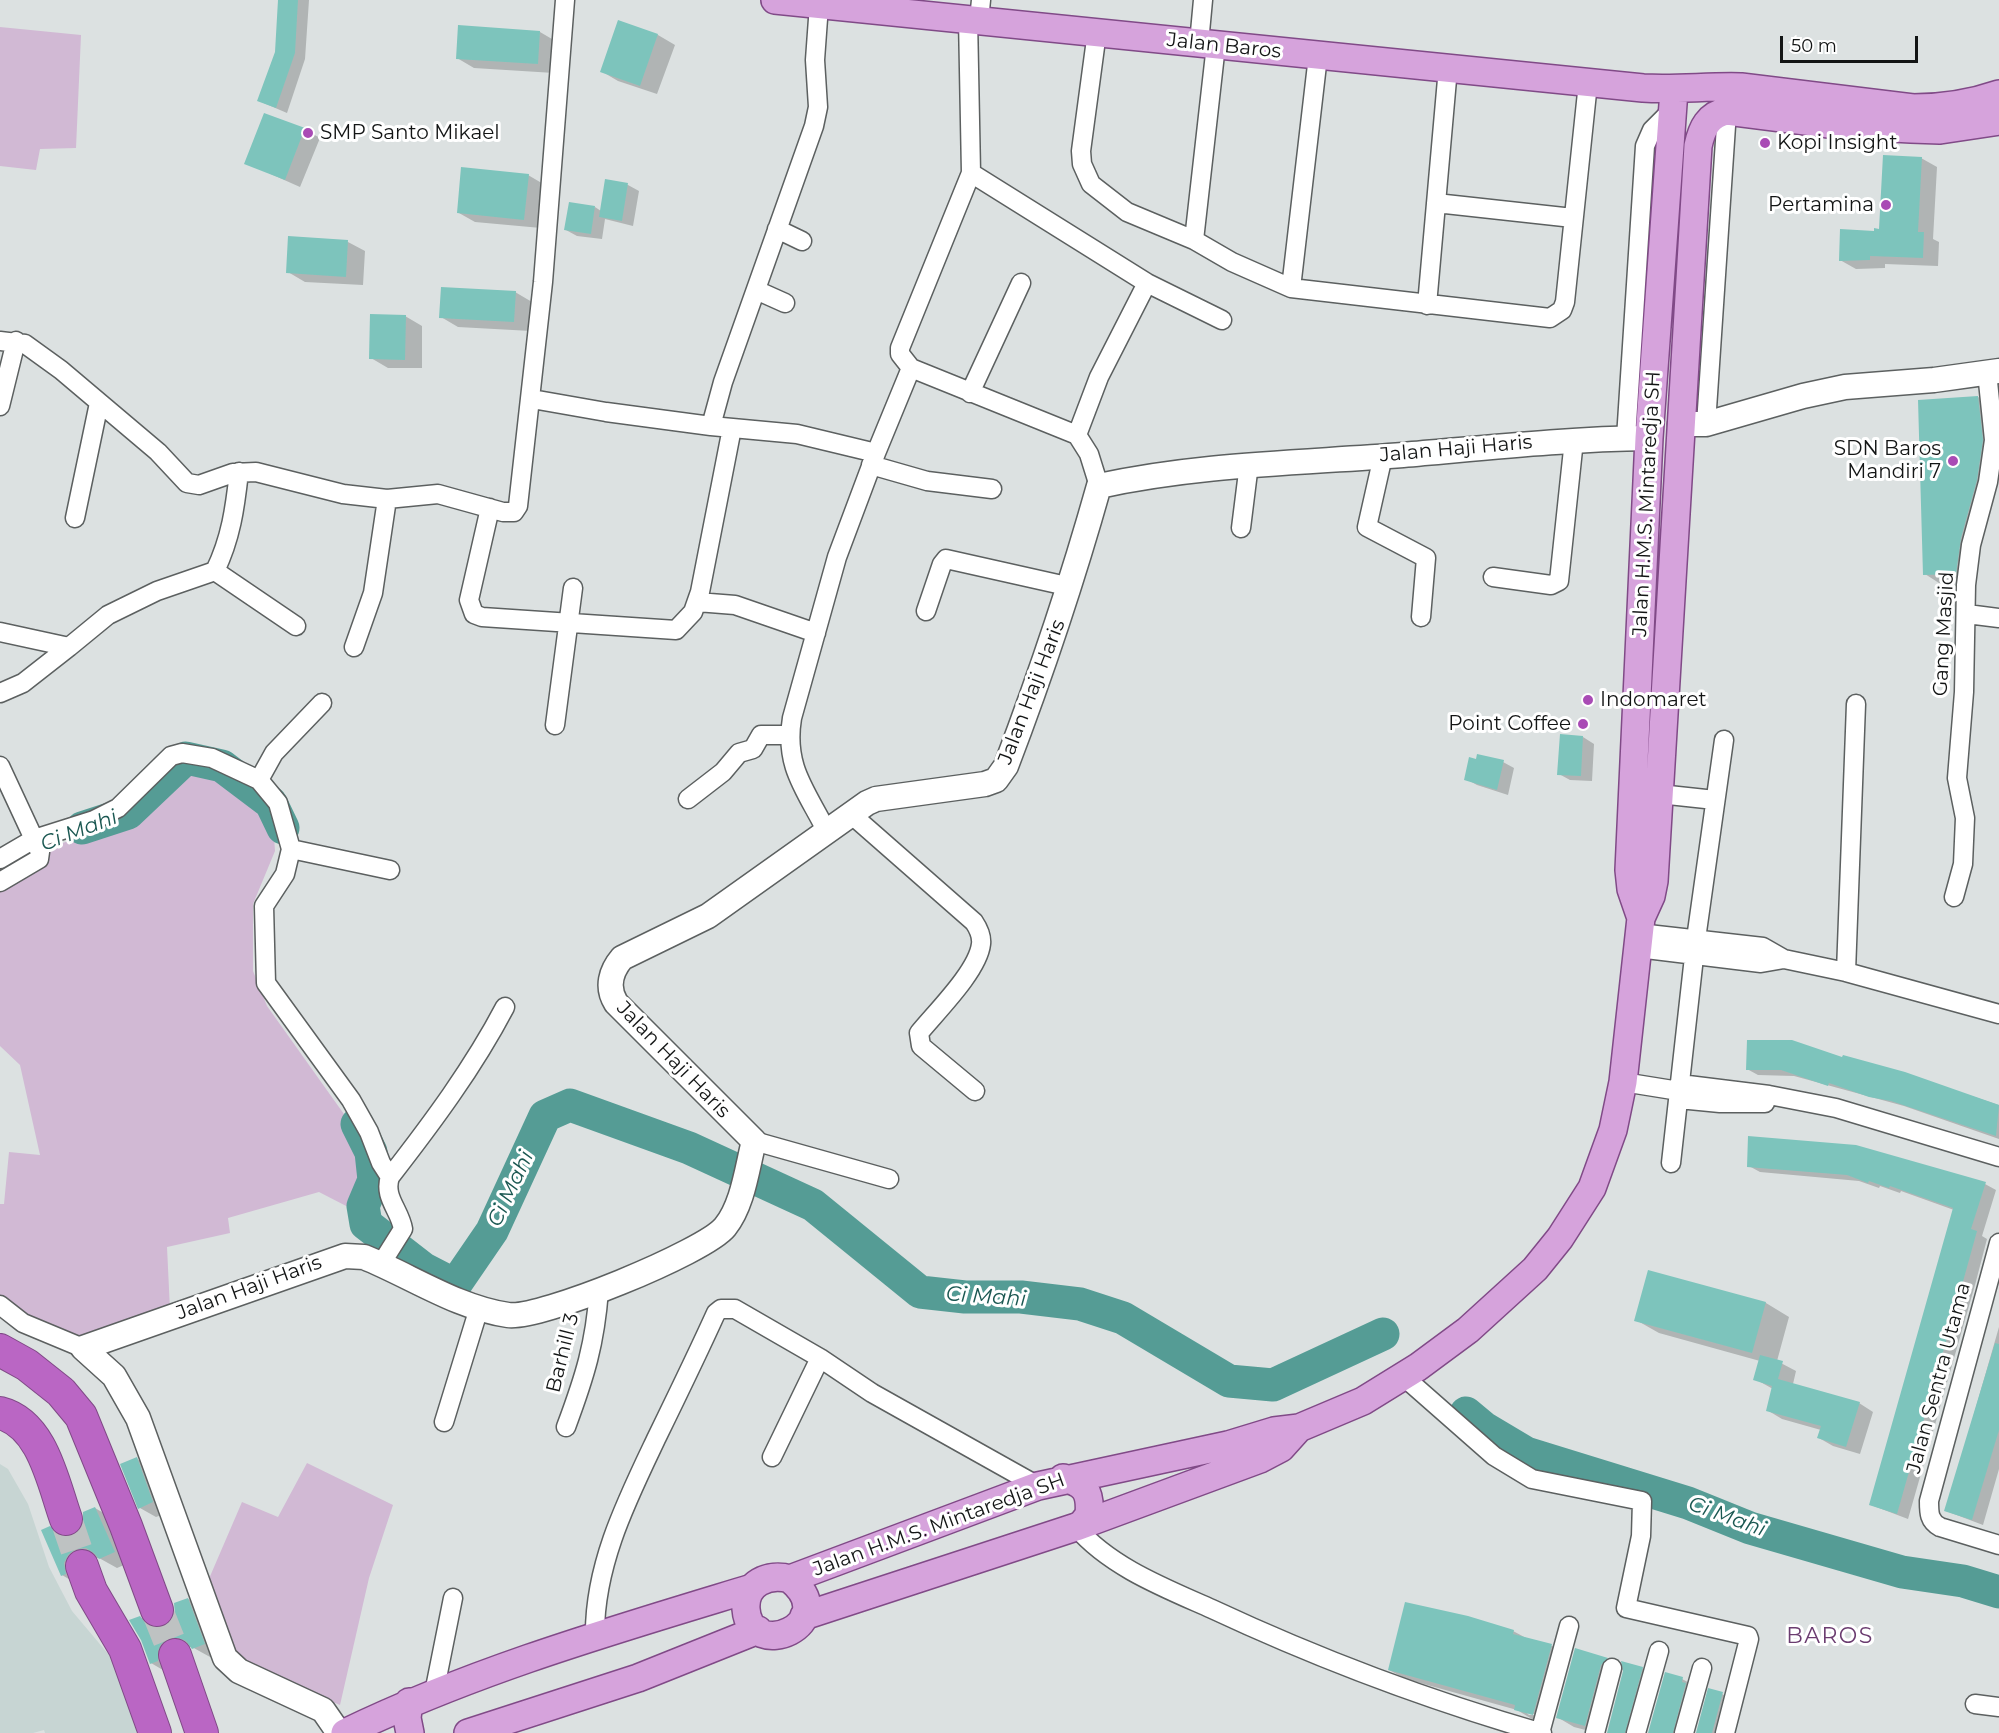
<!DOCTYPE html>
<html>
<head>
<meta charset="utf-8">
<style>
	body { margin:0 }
	#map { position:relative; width:1999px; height:1733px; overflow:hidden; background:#dce1e1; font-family:Montserrat,sans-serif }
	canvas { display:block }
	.scale { position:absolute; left:1780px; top:36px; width:138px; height:27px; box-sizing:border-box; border:3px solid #131515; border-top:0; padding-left:8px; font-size:18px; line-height:21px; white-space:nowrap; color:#131515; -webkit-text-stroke:4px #fff; paint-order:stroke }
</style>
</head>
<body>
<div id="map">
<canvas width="1999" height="1733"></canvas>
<div class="scale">50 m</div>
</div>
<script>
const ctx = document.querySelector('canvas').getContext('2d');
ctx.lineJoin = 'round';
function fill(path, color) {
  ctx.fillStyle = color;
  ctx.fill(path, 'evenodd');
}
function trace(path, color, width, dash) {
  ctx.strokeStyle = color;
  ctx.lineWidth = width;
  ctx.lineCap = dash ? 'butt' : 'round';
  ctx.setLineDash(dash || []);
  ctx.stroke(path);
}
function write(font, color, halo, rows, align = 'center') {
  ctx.font = font + ' Montserrat,sans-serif';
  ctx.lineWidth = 6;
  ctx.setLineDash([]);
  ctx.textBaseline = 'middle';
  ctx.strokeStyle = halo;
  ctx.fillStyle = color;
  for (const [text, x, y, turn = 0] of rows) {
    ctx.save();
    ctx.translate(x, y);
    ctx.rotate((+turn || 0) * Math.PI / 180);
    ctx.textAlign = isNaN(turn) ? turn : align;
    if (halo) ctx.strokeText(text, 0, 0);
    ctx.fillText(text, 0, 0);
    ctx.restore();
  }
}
const built = new Path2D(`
	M 0,1464 L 8,1469 L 28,1504 L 49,1567 L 72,1611 L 125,1674 L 147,1733 L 45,1733 L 44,1730 L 33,1733 L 0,1733 Z`);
const green = new Path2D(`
	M 0,27 L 81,35 L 76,148 L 40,149 L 36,170 L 0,166 Z
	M 187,766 L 217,772 L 258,798 L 273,822 L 275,851 L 253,904 L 253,971 L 267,1006 L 351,1124 L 366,1171 L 366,1189 L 352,1209 L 319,1192 L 228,1218 L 230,1233 L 167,1247 L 170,1310 L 86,1343 L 40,1328 L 0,1297 L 0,1204 L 4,1204 L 9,1152 L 40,1155 L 20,1065 L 0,1046 L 0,877 L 57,845 L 123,822 L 158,800 Z
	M 307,1463 L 393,1505 L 369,1578 L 340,1705 L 258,1671 L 234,1651 L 205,1588 L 242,1502 L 278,1517 Z`);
const shadow = new Path2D(`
	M 280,0 L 309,0 L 305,59 L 287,113 L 259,101 L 276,52 Z
	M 619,21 L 658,35 L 675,45 L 657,94 L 618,81 L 601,71 Z
	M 540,32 L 557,42 L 554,73 L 474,68 L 457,58 Z
	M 304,129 L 320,138 L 300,187 L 246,163 Z
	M 1921,158 L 1937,167 L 1933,239 L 1939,242 L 1938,266 L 1885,264 L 1885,268 L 1856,269 L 1840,260 L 1880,230 Z
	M 528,175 L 545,185 L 541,228 L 475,222 L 459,213 Z
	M 606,181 L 628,185 L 639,191 L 633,226 L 605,219 L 602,239 L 577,236 L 566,230 L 595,207 L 601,211 Z
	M 348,242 L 365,251 L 363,285 L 305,282 L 288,272 Z
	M 515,292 L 532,302 L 531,331 L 458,327 L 441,317 Z
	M 405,316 L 422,326 L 422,368 L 388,368 L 371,358 Z
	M 1978,397 L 1993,406 L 1971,582 L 1939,583 L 1925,574 Z
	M 1583,737 L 1594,744 L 1592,781 L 1570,780 L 1559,774 Z
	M 1503,762 L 1514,768 L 1508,795 L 1477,785 L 1466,779 Z
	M 1843,1059 L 1905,1074 L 1999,1105 L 1999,1139 L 1904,1106 L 1794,1076 L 1758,1075 L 1747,1069 Z
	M 1749,1166 L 1985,1184 L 1996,1190 L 1982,1236 L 1987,1239 L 1975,1285 L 1908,1519 L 1871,1505 L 1954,1210 L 1901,1191 L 1900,1193 L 1880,1186 L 1879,1188 L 1859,1181 L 1760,1172 Z
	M 1649,1272 L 1766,1303 L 1789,1317 L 1777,1361 L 1796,1371 L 1793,1384 L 1859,1403 L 1873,1412 L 1860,1454 L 1833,1446 L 1819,1438 L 1821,1430 L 1782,1419 L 1767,1410 L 1773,1389 L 1755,1379 L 1760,1361 L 1659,1333 L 1636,1320 Z
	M 1999,1327 L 1999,1469 L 1983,1525 L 1946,1511 Z
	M 137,1459 L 154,1469 L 170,1512 L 156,1517 L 140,1508 Z
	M 95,1508 L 112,1518 L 131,1562 L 117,1568 L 99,1558 L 93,1558 L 79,1585 L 62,1575 L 50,1528 L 67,1538 L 73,1537 L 80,1532 Z
	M 188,1599 L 205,1609 L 221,1653 L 210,1657 L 192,1647 L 186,1647 L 168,1673 L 151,1663 L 140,1617 L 158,1629 L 164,1628 L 172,1623 Z
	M 1513,1631 L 1528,1639 L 1552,1646 L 1569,1655 L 1550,1723 L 1532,1719 L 1517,1710 L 1406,1679 L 1389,1670 ZM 1523,1709 L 1536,1715 L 1529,1715 Z
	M 1576,1649 L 1607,1659 L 1623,1669 L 1618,1675 L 1597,1733 L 1574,1727 L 1557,1717 Z
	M 1642,1668 L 1659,1678 L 1644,1733 L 1610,1733 Z
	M 1682,1679 L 1699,1688 L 1692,1733 L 1649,1733 Z
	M 1722,1694 L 1739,1703 L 1732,1733 L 1697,1733 Z`);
const river = new Path2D(`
	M 82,828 L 128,813 L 186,758 L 222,766 L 271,803 L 283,828
	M 357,1124 L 371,1152 L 374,1180 L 363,1206 L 366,1224 L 424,1269 L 455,1285 L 492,1231 L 545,1116 L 570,1105 L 689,1148 L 813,1205 L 920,1292 L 965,1297 L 1021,1297 L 1080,1304 L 1123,1318 L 1229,1381 L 1273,1385 L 1383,1334
	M 1466,1413 L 1484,1428 L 1526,1453 L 1688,1503 L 1750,1528 L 1902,1572 L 1963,1581 L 1999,1592`);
const building = new Path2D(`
	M 278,0 L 298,0 L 295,53 L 276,108 L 257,101 L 275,52 Z
	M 618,20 L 658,34 L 640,86 L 600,72 Z
	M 458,25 L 540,31 L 538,64 L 456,59 Z
	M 264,113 L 305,128 L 285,180 L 244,164 Z
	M 1883,155 L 1922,157 L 1918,232 L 1924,232 L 1923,258 L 1870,256 L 1870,260 L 1839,261 L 1840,229 L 1874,231 L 1874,228 L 1879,229 Z
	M 461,167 L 529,174 L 524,220 L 457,213 Z
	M 605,179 L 628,183 L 622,221 L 599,217 Z
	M 569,202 L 595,206 L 591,234 L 564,230 Z
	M 288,236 L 348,240 L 346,277 L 286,273 Z
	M 441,287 L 516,291 L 514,322 L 439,318 Z
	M 370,314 L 406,315 L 405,360 L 369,359 Z
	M 1978,396 L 1983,440 L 1977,480 L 1961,538 L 1956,574 L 1923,575 L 1918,400 Z
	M 1560,734 L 1583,736 L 1581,776 L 1557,775 Z
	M 1477,754 L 1504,760 L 1497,790 L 1464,780 L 1469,757 L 1476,759 Z
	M 1747,1040 L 1792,1040 L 1842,1057 L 1843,1055 L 1905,1072 L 1999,1105 L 1996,1136 L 1891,1101 L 1869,1097 L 1829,1083 L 1828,1086 L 1781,1070 L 1746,1070 Z
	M 1748,1136 L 1856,1145 L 1986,1182 L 1971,1229 L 1977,1231 L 1964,1278 L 1897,1514 L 1869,1505 L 1953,1208 L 1890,1186 L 1889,1188 L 1869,1181 L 1868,1183 L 1847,1175 L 1747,1167 Z
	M 1648,1270 L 1766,1302 L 1752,1353 L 1634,1321 Z
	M 1995,1343 L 1999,1344 L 1999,1430 L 1972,1520 L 1944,1511 Z
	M 1760,1355 L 1783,1361 L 1778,1379 L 1860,1402 L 1846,1447 L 1817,1438 L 1821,1426 L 1766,1411 L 1772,1386 L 1753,1380 Z
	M 137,1457 L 153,1502 L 138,1509 L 120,1464 Z
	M 95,1507 L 115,1552 L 99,1559 L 94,1553 L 86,1548 L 75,1549 L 68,1555 L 64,1563 L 66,1574 L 61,1576 L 41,1530 L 50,1526 L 62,1536 L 72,1536 L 79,1531 L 83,1523 L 83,1512 Z
	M 188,1598 L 205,1644 L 192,1649 L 186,1641 L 179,1638 L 169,1638 L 161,1644 L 158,1651 L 158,1661 L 150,1664 L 141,1640 L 129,1620 L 140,1616 L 145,1623 L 153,1628 L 164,1627 L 170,1622 L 175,1614 L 174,1603 Z
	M 1405,1602 L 1468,1616 L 1514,1630 L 1513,1634 L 1552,1644 L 1533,1715 L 1514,1710 L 1515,1705 L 1388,1670 Z
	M 1575,1648 L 1608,1658 L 1601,1665 L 1585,1726 L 1556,1718 Z
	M 1621,1661 L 1643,1667 L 1625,1733 L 1607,1733 L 1623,1671 Z
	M 1665,1672 L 1683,1677 L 1682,1682 L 1686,1683 L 1673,1733 L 1648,1733 Z
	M 1708,1688 L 1723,1692 L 1712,1733 L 1696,1733 Z`);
const highwayTunnel = new Path2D(`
	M 66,1519 L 82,1566
	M 157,1610 L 175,1655`);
const street = new Path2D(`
	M 819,5 L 815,60 L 818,107 L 814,126 L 723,382 L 711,426 L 797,434 L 876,453 L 911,368
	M 968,18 L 971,173 L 900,348 L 900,354 L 911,368 L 1077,435 L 1089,454 L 1099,486
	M 979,20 L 981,0
	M 1097,32 L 1081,151 L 1082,164 L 1091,184 L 1127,212 L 1194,240 L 1232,262 L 1291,288 L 1550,318 L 1562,310 L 1565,302 L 1588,83
	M 1199,43 L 1203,0
	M 971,173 L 1147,283 L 1222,320
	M 1436,203 L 1573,218
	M 777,229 L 802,241
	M 1194,240 L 1216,45
	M 1291,288 L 1318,56
	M 756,290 L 785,303
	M 1427,305 L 1448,68
	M 0,341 L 25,344 L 61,370 L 158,452 L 187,483 L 199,485 L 233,473 L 256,472 L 343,494 L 387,499 L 438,494 L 503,512 L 514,512 L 518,506 L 543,282 L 565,0
	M 970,393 L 1021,283
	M 532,399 L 606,412 L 711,426
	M 0,406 L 16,341
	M 1706,424 L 1727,111
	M 1077,435 L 1099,377 L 1147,283
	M 1626,438 L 1645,146 L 1652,130 L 1671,111
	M 1383,456 L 1367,527 L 1426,558 L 1421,617
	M 871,465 L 927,481 L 992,489
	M 490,508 L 469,600 L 474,614 L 482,617 L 676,630 L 693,612 L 700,592 L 732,428
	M 75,518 L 99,403
	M 1241,528 L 1249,464
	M 215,571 L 296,626
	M 1493,577 L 1551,585 L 1559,581 L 1574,440
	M 697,602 L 735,605 L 816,633
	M 926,611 L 942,564 L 946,559 L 1071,587
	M 1967,614 L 1999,618
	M 0,632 L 69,647 L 108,615 L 157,591 L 215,571 C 231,538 235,508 239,472
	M 354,647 L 373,593 L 387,499
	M 0,693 L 23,683 L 69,647
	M 555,725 L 573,588
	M 0,766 L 40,852 L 39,859 L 0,882
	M 259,780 L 274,753 L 322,703
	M 1650,793 L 1715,800
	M 688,799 L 723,772 L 739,753 L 753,749 L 761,735 L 789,735
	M 852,815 L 974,922 C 978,928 982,936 981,944 C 978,971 936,1012 919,1033 L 921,1046 L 975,1091
	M 827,832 C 806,790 784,767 792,718 L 837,557 L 876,453
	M 291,849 L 285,874 L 264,906 L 266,983 L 351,1100 L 369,1132 L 381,1163 L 390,1177
	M 0,859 L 34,839 L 94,820 L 118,808 L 171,756 L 182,753 L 212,758 L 259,780 L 278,803 L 291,849 L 390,870
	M 1954,897 L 1963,864 L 1965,818 L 1957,778 L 1964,692 L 1966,585 L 1971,545 L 1988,482 L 1994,440 L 1987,372
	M 1639,933 L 1763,947 L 1784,959 L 1846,972 L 1999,1014
	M 1638,948 L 1761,963 L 1784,959
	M 1846,972 L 1856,704
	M 1623,1082 L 1679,1091
	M 1680,1084 L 1769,1095 L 1836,1108 L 1999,1157
	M 1679,1099 L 1720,1103 L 1765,1103
	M 754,1141 L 889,1179
	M 1671,1163 L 1696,939 L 1724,740
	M 1999,1243 L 1929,1501 C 1929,1513 1929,1521 1940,1527 L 1999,1545
	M 381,1264 L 403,1229 C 400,1210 383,1197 390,1177 C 432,1123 473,1068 505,1007
	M 0,1305 L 23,1323 L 83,1348
	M 1403,1376 L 1494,1456 L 1532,1479 L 1642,1501 L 1641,1536 L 1626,1608 L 1748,1636 L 1749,1639 L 1725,1733
	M 444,1422 L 479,1308
	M 566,1427 C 585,1376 595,1344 599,1290
	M 772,1457 L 820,1358
	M 1076,1527 C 1110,1567 1165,1588 1212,1609 C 1319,1659 1428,1700 1542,1733
	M 595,1636 C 594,1565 627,1500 657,1437 C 677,1396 697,1355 716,1313 L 721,1309 L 735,1309 L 820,1358 L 872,1393 L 1038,1486
	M 434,1693 L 453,1598
	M 1975,1704 L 1999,1707
	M 1540,1733 L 1569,1626
	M 1595,1733 L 1612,1668
	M 1636,1733 L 1659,1651
	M 1684,1733 L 1702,1668`);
const secondary = new Path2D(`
	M 1680,424 L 1706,424 L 1803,396 L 1845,387 L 1934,380 L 1999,371
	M 339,1733 L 323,1710 L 239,1671 L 225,1658 L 138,1418 L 114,1376 L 83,1348 L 345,1256 L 364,1257 C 411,1276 458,1308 508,1315 C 539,1320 705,1252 725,1227 C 743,1205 747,1168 754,1141 L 616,1003 C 606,987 611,971 622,958 L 708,916 L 867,803 L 876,799 L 985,784 L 996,780 L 1006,766 C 1041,674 1072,582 1099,486 C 1199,464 1301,463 1403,455 C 1485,448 1566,439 1649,438`);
const primary = new Path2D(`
	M 775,0 L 1643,88 C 1676,90 1708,86 1741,87 L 1913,108 C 1944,108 1970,104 1999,94
	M 1641,918 L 1631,889 L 1629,870 L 1649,438 L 1674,90
	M 1063,1478 C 1085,1483 1091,1492 1089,1515 L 1082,1524
	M 790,1579 C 844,1623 750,1664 746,1609 C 744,1583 769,1573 790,1579 L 1038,1486 L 1228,1445 L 1274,1431 L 1299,1428 L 1363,1401 L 1418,1367 L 1468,1330 L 1535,1269 L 1560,1238 L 1592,1188 L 1613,1130 L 1623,1082 L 1641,918 L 1651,896 L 1654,881 L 1698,146 C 1702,128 1708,115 1727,111 L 1837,125 L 1911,129 L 1940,130 L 1999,121
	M 804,1616 L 1076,1527 L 1260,1459 L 1281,1448 L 1299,1428
	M 409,1702 L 407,1718 L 410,1733
	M 345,1733 C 475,1670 614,1630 752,1588
	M 468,1733 L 638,1678 L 758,1630`);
const highway = new Path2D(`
	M 0,1350 L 27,1365 L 61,1392 L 81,1416 L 126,1526 L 157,1610
	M 0,1413 C 43,1424 53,1483 66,1519
	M 82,1566 L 91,1591 L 125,1649 L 155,1733
	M 175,1655 L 202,1733`);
const markers = [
	[308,133,6,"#a94bb5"],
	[1765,143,6,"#a94bb5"],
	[1886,205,6,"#a94bb5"],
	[1953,461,6,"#a94bb5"],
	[1588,700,6,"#a94bb5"],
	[1583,724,6,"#a94bb5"]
];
const streetNames = [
	["Jalan Baros",1224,46,6],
	["Jalan Haji Haris",1456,449,-5],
	["Jalan H.M.S. Mintaredja SH",1647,504,-87],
	["Gang Masjid",1944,634,-87],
	["Jalan Haji Haris",1032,692,-69],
	["Jalan Haji Haris",673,1060,46],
	["Jalan Haji Haris",249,1288,-20],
	["Barhill 3",563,1353,-76],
	["Jalan Sentra Utama",1939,1378,-75],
	["Jalan H.M.S. Mintaredja SH",939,1525,-20]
];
const poiNames = [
	["SMP Santo Mikael",320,133],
	["Kopi Insight",1777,143],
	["Pertamina",1874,205,"right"],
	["SDN Baros",1941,449,"right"],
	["Mandiri 7",1941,472,"right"],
	["Indomaret",1600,700],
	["Point Coffee",1571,724,"right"]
];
const waterNames = [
	["Ci Mahi",79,831,-21],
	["Ci Mahi",511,1189,-65],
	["Ci Mahi",986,1297,4],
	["Ci Mahi",1727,1517,20]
];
const quarterNames = [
	["BAROS",1830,1637]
];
fill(built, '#c7d5d3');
fill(green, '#d1b9d4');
fill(shadow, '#0003');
trace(river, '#559c95', 33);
fill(building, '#7dc4bc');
trace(highwayTunnel, '#bec2c2', 32, [32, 16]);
trace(street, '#5c6060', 21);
trace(secondary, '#5c6060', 27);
trace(primary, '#804a87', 30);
trace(highway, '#804a87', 34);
trace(street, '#fff', 18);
trace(secondary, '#fff', 24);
trace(primary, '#d6a3dc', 27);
trace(highway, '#ba66c4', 32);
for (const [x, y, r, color] of markers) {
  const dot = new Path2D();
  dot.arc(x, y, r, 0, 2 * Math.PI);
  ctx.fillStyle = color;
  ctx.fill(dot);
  trace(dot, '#fff', 2);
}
write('20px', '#131515', '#fff', streetNames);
write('20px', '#131515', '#fff', poiNames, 'left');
write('italic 21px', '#1b5852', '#fff', waterNames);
ctx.letterSpacing = '1.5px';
write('22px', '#6b3c70', '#fff', quarterNames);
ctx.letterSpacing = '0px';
</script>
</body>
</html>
